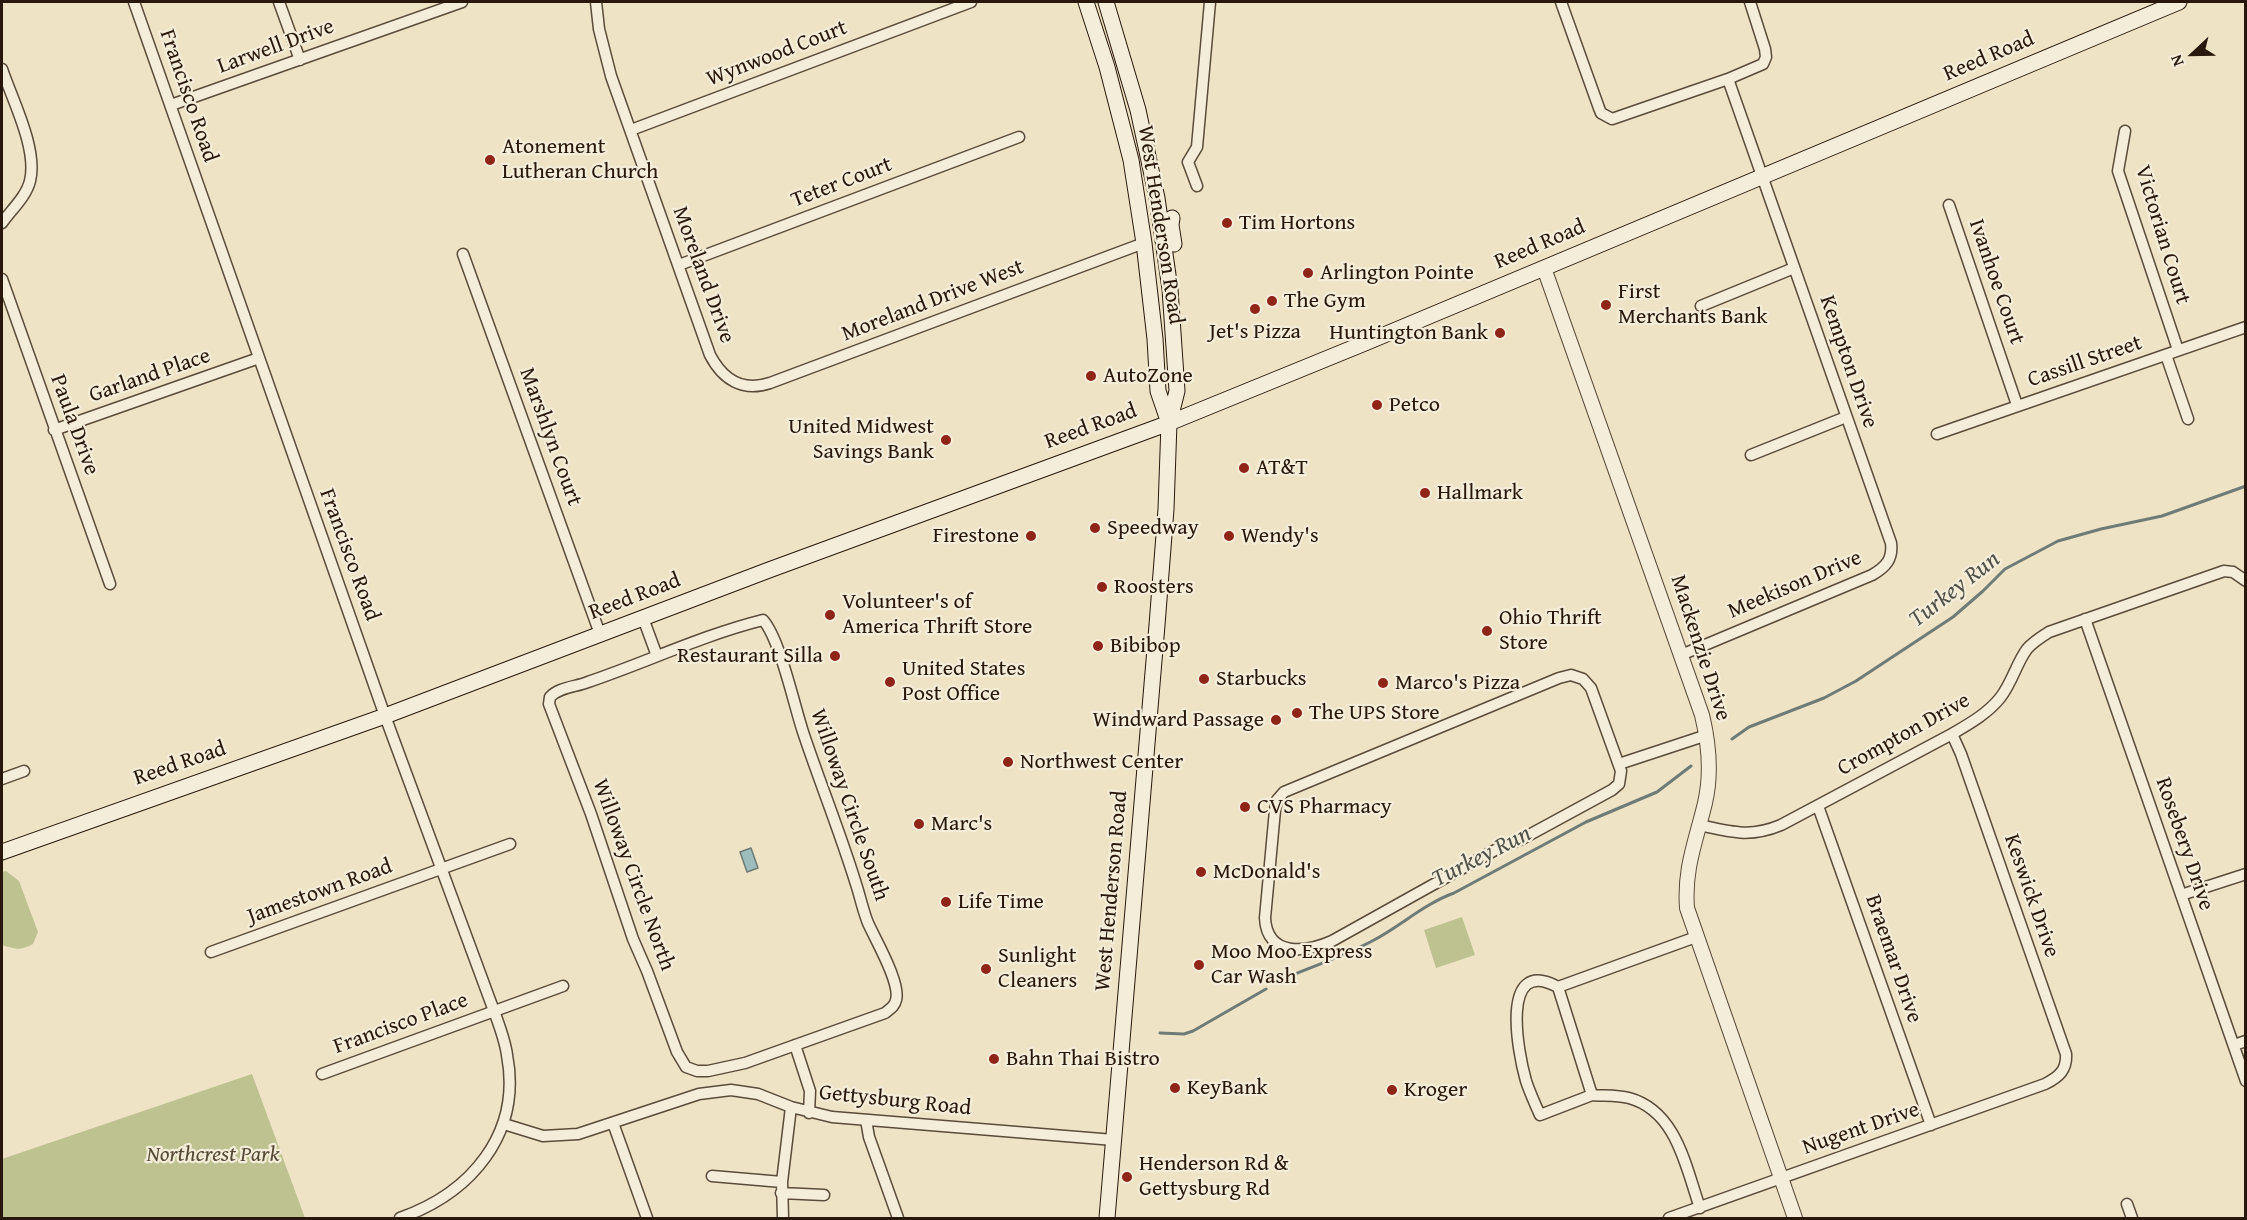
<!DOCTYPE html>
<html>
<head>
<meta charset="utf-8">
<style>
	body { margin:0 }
	#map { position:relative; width:2247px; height:1220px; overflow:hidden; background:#eee3c5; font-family:"Gentium Book Plus",serif }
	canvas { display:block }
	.frame { position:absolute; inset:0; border:3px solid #28180c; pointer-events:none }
	.north { position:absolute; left:2163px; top:24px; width:60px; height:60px; -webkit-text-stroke:4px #f4edd9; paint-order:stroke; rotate:248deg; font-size:16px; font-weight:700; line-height:24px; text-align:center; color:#28180c }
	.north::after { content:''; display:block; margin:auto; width:21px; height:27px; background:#28180c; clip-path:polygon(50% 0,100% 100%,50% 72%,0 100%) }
</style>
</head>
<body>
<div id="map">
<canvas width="2247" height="1220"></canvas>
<div class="frame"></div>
<div class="north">N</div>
</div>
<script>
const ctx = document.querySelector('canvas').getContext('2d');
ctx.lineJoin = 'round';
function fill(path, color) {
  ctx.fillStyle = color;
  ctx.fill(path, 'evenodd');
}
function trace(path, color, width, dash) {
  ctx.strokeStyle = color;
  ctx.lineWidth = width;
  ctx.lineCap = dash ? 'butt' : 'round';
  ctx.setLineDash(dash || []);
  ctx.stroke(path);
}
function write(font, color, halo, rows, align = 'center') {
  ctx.font = font + ' "Gentium Book Plus",serif';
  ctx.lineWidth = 4.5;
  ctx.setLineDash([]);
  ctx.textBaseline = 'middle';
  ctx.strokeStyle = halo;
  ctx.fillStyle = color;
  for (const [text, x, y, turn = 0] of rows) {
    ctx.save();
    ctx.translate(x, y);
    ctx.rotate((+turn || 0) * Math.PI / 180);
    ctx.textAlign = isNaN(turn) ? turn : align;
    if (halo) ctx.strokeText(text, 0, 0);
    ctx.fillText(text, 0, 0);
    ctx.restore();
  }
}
const green = new Path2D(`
	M 6,871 L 19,881 L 38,932 L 33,944 C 20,951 14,949 2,945 L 2,872 Z
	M 1462,917 L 1475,955 L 1436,968 L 1424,930 Z
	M 252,1074 L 305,1218 L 2,1218 L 2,1159 Z`);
const water = new Path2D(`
	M 751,848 L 758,868 L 747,872 L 740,852 Z`);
const stream = new Path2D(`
	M 1732,739 L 1749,727 L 1824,698 L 1856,681 L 1953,617 L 1983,591 L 2005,569 L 2058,541 L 2101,529 L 2162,516 L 2246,486
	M 1288,977 C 1316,965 1347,955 1374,940 C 1402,925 1424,904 1454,893 L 1586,822 L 1657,792 L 1691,766
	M 1160,1033 L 1184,1034 L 1193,1031 L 1266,989`);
const minor = new Path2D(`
	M 134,2 L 385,716 L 494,1011 C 499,1025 505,1040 507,1055 C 522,1134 471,1193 400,1218
	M 279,2 L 300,60
	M 596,2 L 599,29 L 611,76 L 710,355 C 723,380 743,392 770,383 L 1144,243
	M 1561,2 L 1599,108 L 1601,113 L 1612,119 L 1728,79 L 1763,64 L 1766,57 L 1765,49 L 1750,2
	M 2,69 C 12,99 38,149 30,181 C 26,197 11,210 2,223
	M 171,105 L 462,2
	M 631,130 L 971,2
	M 2125,131 L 2118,171 L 2178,350
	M 1197,186 L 1188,162 L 1197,147 L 1210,2
	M 1949,205 L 2017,405
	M 463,254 L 600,634
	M 679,265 L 1019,137
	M 2,279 L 110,584
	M 1701,306 L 1794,268
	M 2166,355 L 2188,419
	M 54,430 L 259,358
	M 1937,434 L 2246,327
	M 1751,455 L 1846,417
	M 643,618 L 657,656
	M 2085,619 L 2246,1081
	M 763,620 C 780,639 794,705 803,732 C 820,783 840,832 856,884 C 860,896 863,911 868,923 C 875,939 901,983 896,1000 C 895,1006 890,1009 885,1013 L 745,1063 L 708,1071 L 697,1071 L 686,1067 L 677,1052 L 647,971 L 633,939 L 591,814 L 549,704 L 550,697 C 559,687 576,687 588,682 C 647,662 703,635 763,620 Z
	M 1681,655 L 1872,575 C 1886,567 1893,559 1891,543 L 1728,79
	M 1571,675 L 1583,679 L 1591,688 L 1621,771 L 1619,784 L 1612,790 L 1520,840 L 1497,849 L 1332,941 C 1307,952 1267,958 1265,918 L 1275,810 L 1277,800 L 1284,792 L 1559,678 Z
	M 1619,764 L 1707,735
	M 2,779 L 24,771
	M 1818,806 L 1931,1125
	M 1699,825 C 1731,832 1750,838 1781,825 L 1952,734 C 1969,724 1987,714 2000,698 C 2012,683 2016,664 2027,649 C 2033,642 2041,637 2049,632 L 2224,571 L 2233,572 L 2246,581
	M 2181,895 L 2246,874
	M 1696,937 L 1558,987 L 1592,1095 C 1604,1096 1617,1095 1629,1098 C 1677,1111 1686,1168 1700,1208
	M 211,952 L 510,844
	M 1558,987 C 1499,955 1518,1053 1526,1081 C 1530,1093 1535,1104 1540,1115 L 1592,1095
	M 795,1045 L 810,1091 L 809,1113
	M 2234,1045 L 2246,1041
	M 322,1074 L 563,986
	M 866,1120 L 869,1137 L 898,1218
	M 613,1123 L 647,1218
	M 504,1124 L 543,1136 L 578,1134 L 699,1094 L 731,1090 L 758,1094 L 791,1107 L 832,1117 L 1114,1140
	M 712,1176 L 782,1182
	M 781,1193 L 824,1195
	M 2127,1204 L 2132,1218
	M 783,1218 L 782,1182 L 791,1107
	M 1669,1218 L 2045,1084 C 2059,1077 2067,1070 2066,1054 L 1961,754 L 1952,734`);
const tertiary = new Path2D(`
	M 1544,268 L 1702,715 C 1709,744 1712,773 1705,803 C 1696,841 1684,868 1687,908 L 1795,1218`);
const secondary = new Path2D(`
	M 1086,2 L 1107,67 L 1131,160 L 1144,243 L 1155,339 L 1158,391 L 1169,423
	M 1106,2 L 1138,110 L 1157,198 L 1170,289 L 1177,391 L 1169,423 L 1166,509 L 1157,625 L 1107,1218
	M 1172,218 L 1171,225 L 1174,244
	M 2,852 L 385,716 L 769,570 L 1169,423 L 1365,343 L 2179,2`);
const markers = [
	[490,160,6,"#8f2418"],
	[1227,223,6,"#8f2418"],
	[1308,273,6,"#8f2418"],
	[1272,301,6,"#8f2418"],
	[1606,305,6,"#8f2418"],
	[1255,309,6,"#8f2418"],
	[1500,333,6,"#8f2418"],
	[1091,376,6,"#8f2418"],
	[1377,405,6,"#8f2418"],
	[946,440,6,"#8f2418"],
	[1244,468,6,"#8f2418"],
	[1425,493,6,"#8f2418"],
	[1095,528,6,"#8f2418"],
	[1031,536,6,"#8f2418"],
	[1229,536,6,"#8f2418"],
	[1102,587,6,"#8f2418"],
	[830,615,6,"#8f2418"],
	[1487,631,6,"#8f2418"],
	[1098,646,6,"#8f2418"],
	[835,656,6,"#8f2418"],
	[1204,679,6,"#8f2418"],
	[890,682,6,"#8f2418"],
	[1383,683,6,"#8f2418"],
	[1297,713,6,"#8f2418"],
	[1276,720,6,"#8f2418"],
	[1008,762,6,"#8f2418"],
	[1245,807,6,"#8f2418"],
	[919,824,6,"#8f2418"],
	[1201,872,6,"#8f2418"],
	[946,902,6,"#8f2418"],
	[1199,965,6,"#8f2418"],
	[986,969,6,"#8f2418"],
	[994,1059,6,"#8f2418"],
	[1175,1088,6,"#8f2418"],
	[1392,1090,6,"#8f2418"],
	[1127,1177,6,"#8f2418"]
];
const streetNames = [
	["Larwell Drive",276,47,-20],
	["Wynwood Court",777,54,-21],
	["Reed Road",1989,57,-23],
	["Francisco Road",188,96,71],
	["Teter Court",842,183,-21],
	["West Henderson Road",1160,225,81],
	["Victorian Court",2162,235,73],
	["Reed Road",1540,245,-23],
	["Moreland Drive",703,275,70],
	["Ivanhoe Court",1996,282,71],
	["Moreland Drive West",933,301,-21],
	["Kempton Drive",1848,362,71],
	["Cassill Street",2085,362,-19],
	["Garland Place",150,376,-19],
	["Paula Drive",74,425,70],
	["Reed Road",1091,427,-20],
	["Marshlyn Court",550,437,70],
	["Francisco Road",349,555,70],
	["Meekison Drive",1795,585,-23],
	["Reed Road",635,597,-21],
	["Mackenzie Drive",1700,648,72],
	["Crompton Drive",1904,735,-29],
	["Reed Road",180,764,-19],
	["Willoway Circle South",849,805,71],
	["Rosebery Drive",2184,844,71],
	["Willoway Circle North",633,875,70],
	["West Henderson Road",1112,891,-85],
	["Jamestown Road",320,892,-20],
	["Keswick Drive",2031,896,71],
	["Braemar Drive",1893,959,71],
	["Francisco Place",401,1024,-20],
	["Gettysburg Road",895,1101,6],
	["Nugent Drive",1861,1129,-19]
];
const poiNames = [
	["Atonement",502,147],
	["Lutheran Church",502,172],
	["Tim Hortons",1239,223],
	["Arlington Pointe",1320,273],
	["First",1618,292],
	["Merchants Bank",1618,317],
	["The Gym",1284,301],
	["Jet's Pizza",1255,332,"center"],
	["Huntington Bank",1488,333,"right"],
	["AutoZone",1103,376],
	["Petco",1389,405],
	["United Midwest",934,427,"right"],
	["Savings Bank",934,452,"right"],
	["AT&T",1256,468],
	["Hallmark",1437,493],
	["Speedway",1107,528],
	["Firestone",1019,536,"right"],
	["Wendy's",1241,536],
	["Roosters",1114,587],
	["Volunteer's of",842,602],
	["America Thrift Store",842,627],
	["Ohio Thrift",1499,618],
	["Store",1499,643],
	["Bibibop",1110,646],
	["Restaurant Silla",823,656,"right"],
	["United States",902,669],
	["Post Office",902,694],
	["Starbucks",1216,679],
	["Marco's Pizza",1395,683],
	["The UPS Store",1309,713],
	["Windward Passage",1264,720,"right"],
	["Northwest Center",1020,762],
	["CVS Pharmacy",1257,807],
	["Marc's",931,824],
	["McDonald's",1213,872],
	["Life Time",958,902],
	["Moo Moo Express",1211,952],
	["Car Wash",1211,977],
	["Sunlight",998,956],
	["Cleaners",998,981],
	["Bahn Thai Bistro",1006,1059],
	["KeyBank",1187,1088],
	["Kroger",1404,1090],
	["Henderson Rd &",1139,1164],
	["Gettysburg Rd",1139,1189]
];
const parkNames = [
	["Northcrest Park",213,1155]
];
const waterNames = [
	["Turkey Run",1955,590,-38],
	["Turkey Run",1482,857,-27]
];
fill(green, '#bec291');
fill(water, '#9cbdbc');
trace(water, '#6e7b76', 1.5);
trace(stream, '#6e7b76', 3);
trace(minor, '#5a4b3a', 13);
trace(tertiary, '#5a4b3a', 16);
trace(secondary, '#28180c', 17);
trace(minor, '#f4edd9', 10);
trace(tertiary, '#f4edd9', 14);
trace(secondary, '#f4edd9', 15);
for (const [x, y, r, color] of markers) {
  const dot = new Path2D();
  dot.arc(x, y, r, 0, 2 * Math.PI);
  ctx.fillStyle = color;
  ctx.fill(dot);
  trace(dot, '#f4edd9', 2);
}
write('22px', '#28180c', '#f4edd9', streetNames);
write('22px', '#28180c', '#f4edd9', poiNames, 'left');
write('italic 22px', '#554b34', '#f4edd9', parkNames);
write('italic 24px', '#51524a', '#f4edd9', waterNames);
</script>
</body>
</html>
